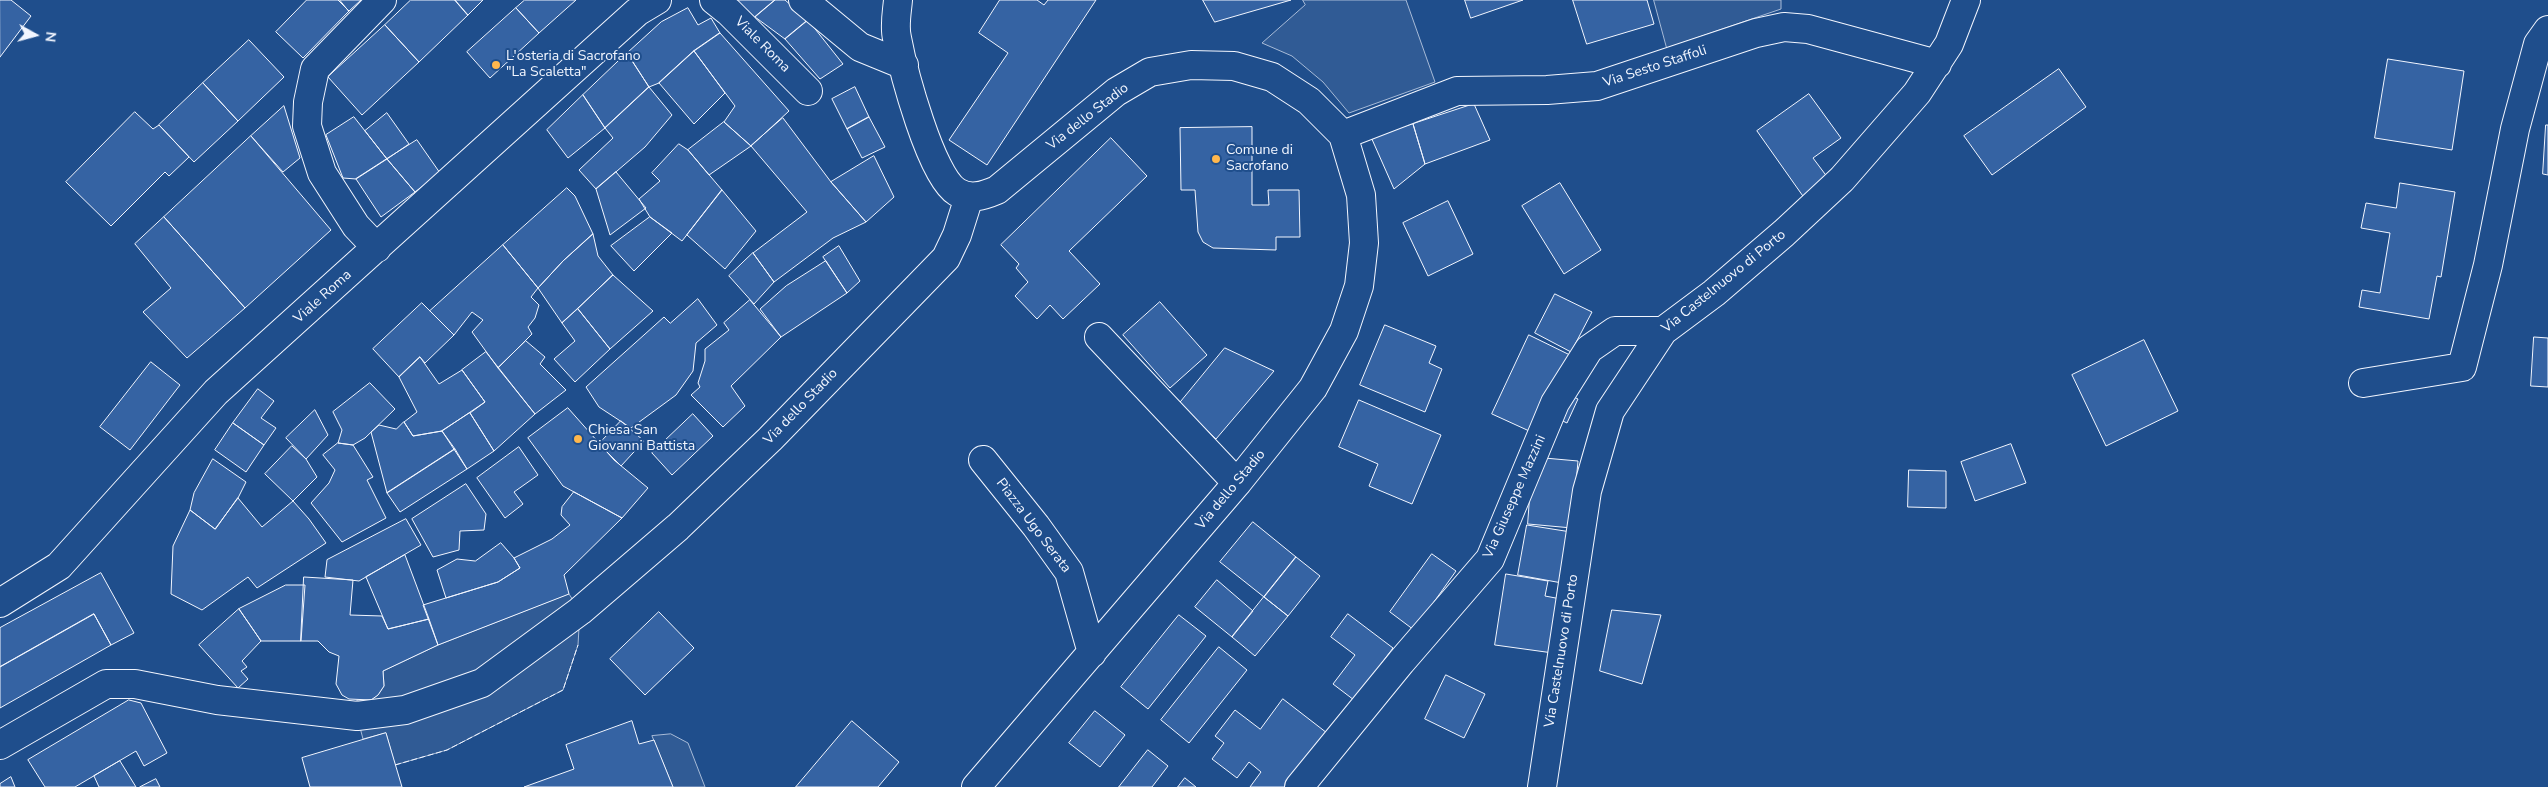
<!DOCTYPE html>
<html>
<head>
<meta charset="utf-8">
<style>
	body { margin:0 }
	#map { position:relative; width:2548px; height:787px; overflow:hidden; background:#1f4e8c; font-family:"Nunito Sans",sans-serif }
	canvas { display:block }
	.north { position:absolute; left:10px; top:10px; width:50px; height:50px; -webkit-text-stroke:4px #1f4e8c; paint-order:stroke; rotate:97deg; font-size:14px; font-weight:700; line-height:20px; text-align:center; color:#f2f6ff }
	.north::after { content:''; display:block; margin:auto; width:18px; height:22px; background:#f2f6ff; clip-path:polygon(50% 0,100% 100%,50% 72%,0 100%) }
</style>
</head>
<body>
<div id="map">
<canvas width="2548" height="787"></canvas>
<div class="north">N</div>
</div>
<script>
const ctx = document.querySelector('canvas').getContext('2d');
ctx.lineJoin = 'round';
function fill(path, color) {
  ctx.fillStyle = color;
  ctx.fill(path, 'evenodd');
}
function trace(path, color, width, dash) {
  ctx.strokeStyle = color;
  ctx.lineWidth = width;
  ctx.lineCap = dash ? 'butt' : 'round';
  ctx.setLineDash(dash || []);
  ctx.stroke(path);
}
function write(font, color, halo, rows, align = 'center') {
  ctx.font = font + ' "Nunito Sans",sans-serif';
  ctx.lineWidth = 4;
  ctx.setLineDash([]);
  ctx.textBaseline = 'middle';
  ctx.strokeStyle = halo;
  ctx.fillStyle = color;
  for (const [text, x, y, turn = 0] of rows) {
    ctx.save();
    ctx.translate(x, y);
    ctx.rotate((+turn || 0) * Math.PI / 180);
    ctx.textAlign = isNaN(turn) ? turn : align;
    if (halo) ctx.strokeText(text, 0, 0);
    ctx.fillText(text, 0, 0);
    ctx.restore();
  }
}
const parking = new Path2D(`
	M 1303,0 L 1406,0 L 1435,82 L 1349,113 L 1323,82 L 1292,56 L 1262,43 L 1305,5 Z
	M 1654,0 L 1781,0 L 1781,9 L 1667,48 Z
	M 569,594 L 580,611 L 578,645 L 563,690 L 447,750 L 395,765 L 386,733 L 363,739 L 357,716 L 357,700 L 371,700 L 378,695 L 384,686 L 383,671 L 438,645 Z
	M 671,734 L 688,743 L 705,787 L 673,787 L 652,736 Z`);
const building = new Path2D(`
	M 0,0 L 11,0 L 31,16 L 0,57 Z
	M 307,0 L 338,0 L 349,11 L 303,58 L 276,32 Z
	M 340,0 L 361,0 L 349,11 Z
	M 411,0 L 455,0 L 468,15 L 419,62 L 385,25 Z
	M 455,0 L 483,0 L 468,15 Z
	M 525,0 L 576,0 L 539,33 L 516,8 Z
	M 737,0 L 775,0 L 755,17 Z
	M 775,0 L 785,0 L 808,20 L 785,39 L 755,17 Z
	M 1000,0 L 1037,0 L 1044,5 L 1048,0 L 1096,0 L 987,165 L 949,140 L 1008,53 L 979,33 Z
	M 1203,0 L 1291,0 L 1215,22 Z
	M 1465,0 L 1523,0 L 1471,18 Z
	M 1573,0 L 1647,0 L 1654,24 L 1587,44 Z
	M 516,8 L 539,33 L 490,78 L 467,52 Z
	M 688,8 L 698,25 L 711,18 L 720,33 L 694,51 L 659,83 L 649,87 L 627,53 L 661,22 Z
	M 808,20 L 843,64 L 820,79 L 785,39 Z
	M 385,25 L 419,62 L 362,115 L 328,77 Z
	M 720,33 L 789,111 L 751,146 L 724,122 L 735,106 L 694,51 Z
	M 249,40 L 284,77 L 238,121 L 203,83 Z
	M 694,51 L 725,93 L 694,124 L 659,83 Z
	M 627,53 L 649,87 L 605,128 L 583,95 Z
	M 2388,59 L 2464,71 L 2452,150 L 2375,138 Z
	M 2059,69 L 2086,107 L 1992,175 L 1964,136 Z
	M 203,83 L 238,121 L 194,162 L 159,125 Z
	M 649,87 L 672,115 L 645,147 L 596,189 L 579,170 L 613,138 L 605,128 Z
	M 855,87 L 869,117 L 847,129 L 832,99 Z
	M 1809,94 L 1841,138 L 1813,158 L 1831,182 L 1805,199 L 1757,131 Z
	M 583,95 L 605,128 L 568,158 L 547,130 Z
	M 1474,104 L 1490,140 L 1425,164 L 1413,124 Z
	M 284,106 L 300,158 L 283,172 L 251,136 Z
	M 135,112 L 153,129 L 159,125 L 189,157 L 169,176 L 165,172 L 111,226 L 66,182 Z
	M 387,113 L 409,144 L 387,159 L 365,131 Z
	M 354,117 L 387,159 L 356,179 L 343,178 L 326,135 Z
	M 869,117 L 885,147 L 862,158 L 847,129 Z
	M 783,118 L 831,182 L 866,222 L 833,238 L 774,282 L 753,253 L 807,212 L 751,146 Z
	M 724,122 L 751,146 L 709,175 L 688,150 Z
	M 1413,124 L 1425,164 L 1394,189 L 1371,137 Z
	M 2546,125 L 2548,125 L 2548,175 L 2543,174 Z
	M 1252,127 L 1252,205 L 1269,205 L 1268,190 L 1299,190 L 1300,237 L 1276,237 L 1276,250 L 1213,248 L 1203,242 L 1198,232 L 1195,190 L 1181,190 L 1180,128 Z
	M 251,136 L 331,230 L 245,308 L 164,217 Z
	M 1111,138 L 1147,176 L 1069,251 L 1100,284 L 1063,319 L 1050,305 L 1037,319 L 1015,296 L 1028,282 L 1016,268 L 1019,264 L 1001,245 Z
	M 417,140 L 440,173 L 415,192 L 387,159 Z
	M 679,144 L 688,150 L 722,190 L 682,241 L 650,217 L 639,199 L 660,181 L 652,173 Z
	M 874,156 L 894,197 L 866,222 L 831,182 Z
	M 387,159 L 415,192 L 381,217 L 356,179 Z
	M 616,172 L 646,208 L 610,235 L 596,189 Z
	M 1560,183 L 1601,250 L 1564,274 L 1522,206 Z
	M 2400,183 L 2455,192 L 2441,277 L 2437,276 L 2429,319 L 2359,307 L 2362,290 L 2380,293 L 2390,233 L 2361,228 L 2366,203 L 2396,208 Z
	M 567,188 L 575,196 L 593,234 L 563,261 L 538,288 L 503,245 Z
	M 722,190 L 756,231 L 725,269 L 687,235 Z
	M 1448,201 L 1473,254 L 1428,276 L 1403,223 Z
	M 164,217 L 245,308 L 187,358 L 143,312 L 171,288 L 135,244 Z
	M 650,217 L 672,233 L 634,271 L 611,246 Z
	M 593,234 L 598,256 L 613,275 L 562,323 L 538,288 L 563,261 Z
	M 503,245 L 538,288 L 531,297 L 539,305 L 535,318 L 528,327 L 532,334 L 498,368 L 472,332 L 483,320 L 472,312 L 454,335 L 430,311 Z
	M 839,246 L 860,281 L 847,293 L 823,257 Z
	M 753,253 L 774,282 L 754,304 L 729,276 Z
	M 826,261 L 847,293 L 781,337 L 760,309 L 786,286 Z
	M 613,275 L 653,311 L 610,349 L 578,309 Z
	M 1555,294 L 1592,312 L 1571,352 L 1535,333 Z
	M 698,299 L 717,325 L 696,343 L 693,371 L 676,395 L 631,428 L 599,407 L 586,387 L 664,317 L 670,323 Z
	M 750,300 L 781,337 L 731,386 L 745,406 L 723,427 L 691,395 L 700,387 L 698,383 L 705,361 L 705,349 L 729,330 L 724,323 Z
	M 1160,302 L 1207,355 L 1170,388 L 1123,335 Z
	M 422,303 L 454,335 L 425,363 L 420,357 L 399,377 L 373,349 Z
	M 578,309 L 610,349 L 575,382 L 554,359 L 575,341 L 562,323 Z
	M 1385,325 L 1436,346 L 1429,363 L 1442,369 L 1425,412 L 1360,385 Z
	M 1529,335 L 1574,357 L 1559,390 L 1578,399 L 1567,423 L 1548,414 L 1538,435 L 1492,414 Z
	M 2534,337 L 2548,338 L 2548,387 L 2531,386 Z
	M 2144,340 L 2178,411 L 2106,446 L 2072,375 Z
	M 526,341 L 545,357 L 540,364 L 566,390 L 535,414 L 498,368 Z
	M 1225,348 L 1274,371 L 1216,439 L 1179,404 Z
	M 486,352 L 535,414 L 494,451 L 470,413 L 485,402 L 462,370 Z
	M 420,357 L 439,384 L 462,370 L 485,402 L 442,431 L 413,436 L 404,422 L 417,412 L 399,377 Z
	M 151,362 L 180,385 L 130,450 L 100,427 Z
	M 370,383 L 395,409 L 365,438 L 353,445 L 338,443 L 342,430 L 333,412 Z
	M 258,389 L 274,401 L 261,418 L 276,428 L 264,445 L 233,423 Z
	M 1359,400 L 1441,435 L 1412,504 L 1369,486 L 1378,464 L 1339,447 Z
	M 568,408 L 614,460 L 648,488 L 622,518 L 563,486 L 528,438 Z
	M 315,410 L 328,435 L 306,459 L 286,438 Z
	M 470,413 L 494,451 L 467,469 L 442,431 Z
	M 693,414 L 713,436 L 672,475 L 652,453 Z
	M 621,421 L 644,441 L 621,466 L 599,444 Z
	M 404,422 L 413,436 L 442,431 L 455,449 L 387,493 L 371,432 L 379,425 L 396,429 Z
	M 233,423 L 264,445 L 246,472 L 215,450 Z
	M 338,443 L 353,445 L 373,477 L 367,480 L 386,518 L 342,542 L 311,503 L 329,483 L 335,470 L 323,455 Z
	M 2011,444 L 2026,483 L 1975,501 L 1961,462 Z
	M 292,446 L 306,459 L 317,477 L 293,501 L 265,474 Z
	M 519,447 L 538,475 L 514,492 L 523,504 L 505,518 L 477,478 Z
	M 455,449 L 467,469 L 400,512 L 387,493 Z
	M 1533,457 L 1578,461 L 1572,528 L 1528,524 Z
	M 213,459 L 246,482 L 238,498 L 215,529 L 190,510 L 194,493 Z
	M 1909,470 L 1946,471 L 1946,508 L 1908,507 Z
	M 466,484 L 486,514 L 484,530 L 460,531 L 459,550 L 433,557 L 412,519 Z
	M 574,492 L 622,518 L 564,575 L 569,594 L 438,645 L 423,605 L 498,582 L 520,568 L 514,558 L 552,539 L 570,525 L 561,515 L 562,507 Z
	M 238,498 L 262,527 L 293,501 L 309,519 L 326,543 L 257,588 L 248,577 L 202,610 L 171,594 L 173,546 L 190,510 L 215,529 Z
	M 406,519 L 421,545 L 359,581 L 325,577 L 327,560 Z
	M 1253,522 L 1296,557 L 1264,597 L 1220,562 Z
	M 1527,525 L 1571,532 L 1562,583 L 1518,575 Z
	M 501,543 L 514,558 L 520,568 L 498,582 L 446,598 L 437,570 L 457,559 L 475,561 Z
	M 1432,554 L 1456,571 L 1414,630 L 1390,612 Z
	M 405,555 L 429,619 L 388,629 L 366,577 Z
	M 1296,557 L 1320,576 L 1288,616 L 1264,597 Z
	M 101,573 L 134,633 L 111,645 L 94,614 L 0,667 L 0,628 Z
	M 1506,574 L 1548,581 L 1545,596 L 1561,599 L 1553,653 L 1495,645 Z
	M 304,577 L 353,580 L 350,615 L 382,616 L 388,629 L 429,619 L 438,645 L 383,671 L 384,686 L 378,695 L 371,700 L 349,699 L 342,695 L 336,684 L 339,656 L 329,652 L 318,641 L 301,641 Z
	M 1217,580 L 1253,611 L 1232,637 L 1195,607 Z
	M 286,585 L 305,585 L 301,641 L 261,641 L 239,609 Z
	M 1264,597 L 1288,616 L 1255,656 L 1232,637 Z
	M 239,609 L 261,641 L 242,661 L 247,667 L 241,671 L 248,679 L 238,688 L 199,645 Z
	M 1612,610 L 1661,615 L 1642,684 L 1600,671 Z
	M 659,612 L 694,648 L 645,695 L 610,659 Z
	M 94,614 L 111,645 L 0,708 L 0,667 Z
	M 1348,614 L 1393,648 L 1354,700 L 1333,684 L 1355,655 L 1331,637 Z
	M 1179,615 L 1206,636 L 1148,709 L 1121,687 Z
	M 1219,647 L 1247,670 L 1189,743 L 1161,720 Z
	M 1446,675 L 1485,694 L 1464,738 L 1425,719 Z
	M 1283,699 L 1327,733 L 1286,787 L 1250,787 L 1261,772 L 1249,762 L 1237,778 L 1212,759 L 1224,743 L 1215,736 L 1235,710 L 1260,729 Z
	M 129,700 L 141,703 L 167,753 L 144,766 L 136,751 L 75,787 L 45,787 L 28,760 Z
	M 1095,711 L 1125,735 L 1100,767 L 1069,743 Z
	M 632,721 L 639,744 L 654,740 L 673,787 L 524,787 L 574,769 L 566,745 Z
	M 852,721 L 899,762 L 878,787 L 796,787 Z
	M 386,733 L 402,787 L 310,787 L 302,758 Z
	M 1148,750 L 1168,766 L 1152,787 L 1119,787 Z
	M 120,761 L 136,787 L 99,787 L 94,776 Z
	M 11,777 L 15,787 L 0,787 L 0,784 Z
	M 1185,778 L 1196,787 L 1178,787 Z
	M 156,779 L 160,787 L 140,787 Z`);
const minor = new Path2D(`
	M 714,0 L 729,12 L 808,91
	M 803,0 L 860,47 L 904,65
	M 898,0 C 897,12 894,26 897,38 C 903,70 931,177 957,192 C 970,200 983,196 997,190 L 1116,92 L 1150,72 L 1191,65 L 1234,66 L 1272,77 L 1309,101 L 1343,135 L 1361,195 L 1364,243 L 1359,286 L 1344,331 L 1313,388 L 1237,483 L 976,787
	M 1343,135 L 1457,91 L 1547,90 L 1597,86 L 1756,33 L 1784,27 L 1808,29 L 1937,64
	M 377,248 L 356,226 L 322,173 L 307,126 L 308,102 L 315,69 L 382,0
	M 1099,337 L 1237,483
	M 2363,383 L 2462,367 L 2488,265 L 2515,129 L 2538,44 L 2548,30
	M 983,460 L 1036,526 L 1069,572 L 1092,653
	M 0,603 L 59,566 L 216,392 L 637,12 L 657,0
	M 0,745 L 106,684 L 135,684 L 217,700 L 357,716 L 405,710 L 482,683 L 580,611 L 678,527 L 770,439 L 946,258 L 957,235 L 969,197
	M 1299,787 L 1401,662 L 1490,559 L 1555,403 L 1589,349 L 1615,331 L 1663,331
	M 1542,787 L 1587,491 L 1610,411 L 1663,331 L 1714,293 L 1784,233 L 1842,179 L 1917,93 L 1949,44 L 1966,0`);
const fence = new Path2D(`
	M 395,765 L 447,750 L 563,690 L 578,645`);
const markers = [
	[496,65,5,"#ffb74d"],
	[1216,159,5,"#ffb74d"],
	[578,439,5,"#ffb74d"]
];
const streetNames = [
	["Viale Roma",762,45,45],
	["Via Sesto Staffoli",1655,67,-18],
	["Via dello Stadio",1088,117,-38],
	["Via Castelnuovo di Porto",1724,282,-39],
	["Viale Roma",323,297,-42],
	["Via dello Stadio",801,407,-46],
	["Via dello Stadio",1231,490,-50],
	["Via Giuseppe Mazzini",1515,497,-66],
	["Piazza Ugo Serata",1033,526,53],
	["Via Castelnuovo di Porto",1562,651,-81]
];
const poiNames = [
	["L'osteria di Sacrofano",506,57],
	["\"La Scaletta\"",506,73],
	["Comune di",1226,151],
	["Sacrofano",1226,167],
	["Chiesa San",588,431],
	["Giovanni Battista",588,447]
];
fill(parking, '#305b95');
trace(parking, '#a8bbd7', 1);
fill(building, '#3563a3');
trace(building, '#f2f6ff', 1);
trace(minor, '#f2f6ff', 30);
trace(minor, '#1f4e8c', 28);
trace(fence, '#f2f6ff', 1, [6, 2.5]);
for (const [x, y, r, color] of markers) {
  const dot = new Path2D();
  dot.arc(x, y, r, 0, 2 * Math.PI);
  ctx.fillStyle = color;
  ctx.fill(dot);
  trace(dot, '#1f4e8c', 2);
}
write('14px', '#f2f6ff', '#1f4e8c', streetNames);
write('14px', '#f2f6ff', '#1f4e8c', poiNames, 'left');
</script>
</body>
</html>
